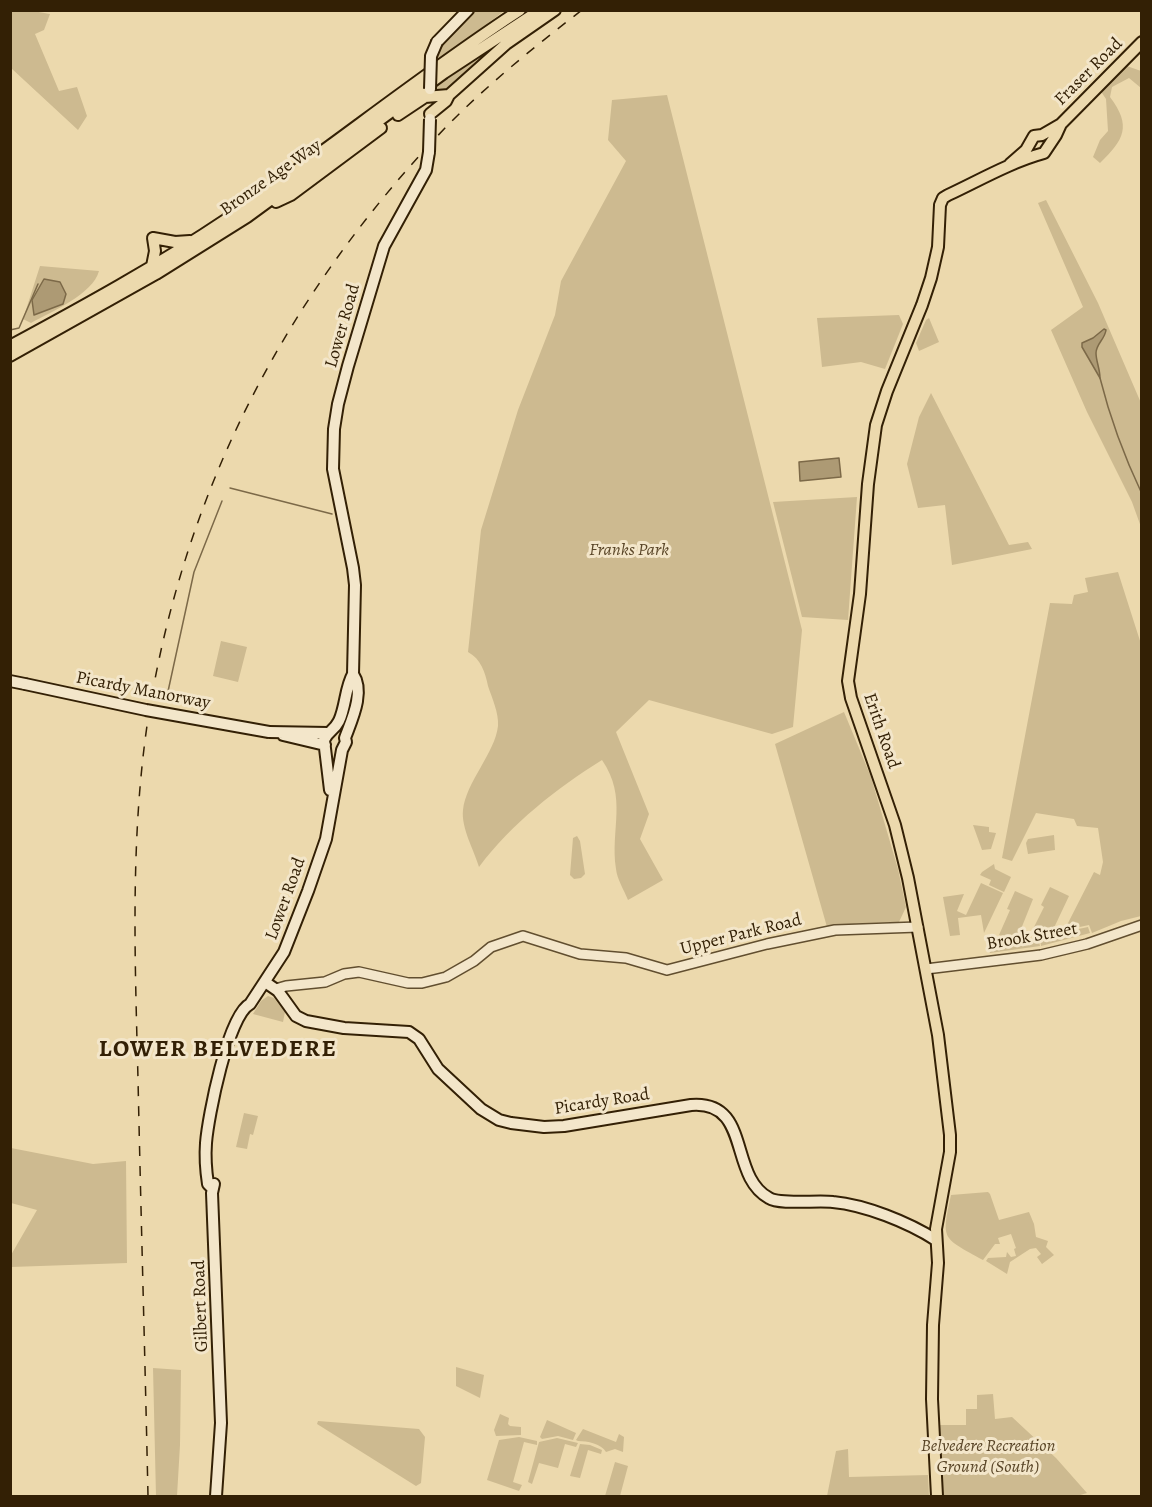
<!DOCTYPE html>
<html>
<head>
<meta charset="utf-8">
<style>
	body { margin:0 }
	#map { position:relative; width:1152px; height:1507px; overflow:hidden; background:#ecd9ad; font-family:Alegreya,serif }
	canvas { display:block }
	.frame { position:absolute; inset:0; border:12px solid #332005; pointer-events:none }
</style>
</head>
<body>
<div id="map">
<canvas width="1152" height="1507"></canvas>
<div class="frame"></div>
</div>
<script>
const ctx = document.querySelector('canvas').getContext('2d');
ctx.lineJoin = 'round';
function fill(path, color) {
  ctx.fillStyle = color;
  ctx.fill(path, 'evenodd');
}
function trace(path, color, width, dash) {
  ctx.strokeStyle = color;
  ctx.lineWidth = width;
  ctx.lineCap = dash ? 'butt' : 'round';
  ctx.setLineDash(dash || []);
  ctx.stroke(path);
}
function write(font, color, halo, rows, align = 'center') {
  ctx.font = font + ' Alegreya,serif';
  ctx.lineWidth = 6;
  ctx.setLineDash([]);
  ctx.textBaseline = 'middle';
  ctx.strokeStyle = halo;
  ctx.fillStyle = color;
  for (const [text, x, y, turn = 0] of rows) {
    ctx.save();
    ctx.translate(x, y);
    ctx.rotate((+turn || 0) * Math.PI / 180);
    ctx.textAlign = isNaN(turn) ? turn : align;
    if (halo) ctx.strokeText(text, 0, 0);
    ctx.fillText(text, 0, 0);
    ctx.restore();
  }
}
const green = new Path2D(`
	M 10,11 L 33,11 L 50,14 L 44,30 L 35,34 L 59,91 L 77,87 L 87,116 L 78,130 L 11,68 Z
	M 476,11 L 504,11 L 437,62 L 435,57 L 442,42 Z
	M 544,11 L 485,55 L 450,89 L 436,91 L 436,84 Z
	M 1124,65 L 1141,71 L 1141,88 L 1129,78 L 1112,87 L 1110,97 C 1132,126 1124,140 1100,163 L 1093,157 L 1100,140 L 1108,131 L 1106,99 L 1100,90 Z
	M 667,95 L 802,630 L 793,727 L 772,734 L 649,700 L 616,732 L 649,814 L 640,839 L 663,880 L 628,900 C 624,890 617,879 616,869 C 610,829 628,798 602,760 C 556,789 512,823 479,867 C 474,850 461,828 463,810 C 466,782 495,753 498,726 C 499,713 492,698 488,686 C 485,672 481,659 468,652 L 481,530 L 518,410 L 555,315 L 561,281 L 626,161 L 608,140 L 612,100 Z
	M 1046,200 L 1098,303 L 1141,403 L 1141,527 L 1132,502 L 1087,412 L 1051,330 L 1083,307 L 1038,203 Z
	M 40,266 L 99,271 C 93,294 51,312 31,323 L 23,319 Z
	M 899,315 L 903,324 L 885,369 L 861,362 L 822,367 L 817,318 Z
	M 929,318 L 939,342 L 919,351 L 916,343 L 926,320 Z
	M 931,393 L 1009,545 L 1028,542 L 1032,549 L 952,565 L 945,505 L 918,508 L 907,464 L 919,417 Z
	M 857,497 L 848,620 L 802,617 L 773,502 Z
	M 1118,572 L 1141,644 L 1141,916 L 1121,921 L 1092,933 L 1089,925 L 1075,928 L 1067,925 L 1094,872 L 1100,875 L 1103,862 L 1098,828 L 1077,826 L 1074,819 L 1036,813 L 1012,861 L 1002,858 L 1050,603 L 1072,604 L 1074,595 L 1088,592 L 1085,578 Z
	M 221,641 L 247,647 L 238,682 L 213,676 Z
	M 844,712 L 871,777 L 898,869 L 906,907 L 899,922 L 862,923 L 827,927 L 775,744 Z
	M 973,825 L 989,827 L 989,832 L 996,833 L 991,849 L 982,850 Z
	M 1054,835 L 1055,850 L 1028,854 L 1026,843 L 1028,839 Z
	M 577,836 L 580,841 L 585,874 L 581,878 L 574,879 L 570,875 L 573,838 Z
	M 994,864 L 995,869 L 1011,877 L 1004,892 L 989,885 L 991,880 L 980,875 L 982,872 Z
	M 981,883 L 1003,893 L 984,933 L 981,915 L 958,918 L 960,935 L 950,936 L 943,897 L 964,894 L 957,911 L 966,915 Z
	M 1050,887 L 1069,896 L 1052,932 L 1039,935 L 1032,931 L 1044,907 L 1041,905 Z
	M 1015,891 L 1033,899 L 1017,939 L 1006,941 L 1005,937 L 999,935 L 1010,910 L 1007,909 Z
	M 1088,927 L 1090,933 L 1041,946 L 1040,937 Z
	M 1038,937 L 1040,946 L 990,953 L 989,947 Z
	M 268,996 L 274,998 L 285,1012 L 283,1022 L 253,1014 L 261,1001 Z
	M 244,1113 L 258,1116 L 253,1135 L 250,1134 L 247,1149 L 236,1147 Z
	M 11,1148 L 93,1164 L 126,1161 L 127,1263 L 11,1267 L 11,1255 L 37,1210 L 11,1203 Z
	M 988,1192 L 990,1194 L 999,1220 L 1029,1212 L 1034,1224 L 1036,1237 L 1048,1241 L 1046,1247 L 1054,1255 L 1042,1264 L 1037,1257 L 1041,1254 L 1036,1248 L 1030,1249 L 1010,1262 L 1007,1274 L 986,1261 L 988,1258 L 1006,1257 L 1007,1252 L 1011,1257 L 1016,1256 L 1014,1249 L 1016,1248 L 1011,1234 L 998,1238 L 1000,1244 L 995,1244 L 983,1260 C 942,1237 941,1241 951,1195 Z
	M 456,1367 L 484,1375 L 480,1398 L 456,1386 Z
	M 153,1368 L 181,1370 L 180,1445 L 177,1496 L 156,1496 Z
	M 993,1394 L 995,1419 L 1012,1417 L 1056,1458 L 1087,1493 L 1077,1496 L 943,1496 L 937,1425 L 966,1425 L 966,1409 L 977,1409 L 977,1395 Z
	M 500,1414 L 509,1418 L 508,1424 L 510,1426 L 521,1427 L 521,1435 L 496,1436 L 494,1430 Z
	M 547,1420 L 576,1433 L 573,1440 L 558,1436 L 542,1439 L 540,1437 Z
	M 318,1421 L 419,1429 L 425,1437 L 421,1483 L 416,1486 L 317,1424 Z
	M 583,1429 L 616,1442 L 619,1434 L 624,1437 L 623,1452 L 615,1449 L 606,1452 C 602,1444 587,1441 578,1441 L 576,1440 Z
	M 519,1437 L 537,1441 L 537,1445 L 524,1442 L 513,1482 L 522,1485 L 519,1491 L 487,1480 L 499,1440 Z
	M 557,1438 L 578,1443 L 576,1447 L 565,1444 L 558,1468 L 539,1463 L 532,1484 L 528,1482 L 539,1442 Z
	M 580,1444 L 590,1445 L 602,1450 L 601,1454 L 588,1450 L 580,1478 L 570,1476 Z
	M 848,1449 L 849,1477 L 928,1475 L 929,1496 L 827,1496 L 836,1451 Z
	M 615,1462 L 628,1466 L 620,1496 L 605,1496 Z`);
const water = new Path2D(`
	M 44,279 L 60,282 L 66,294 L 63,304 L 34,315 L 32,300 Z
	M 1104,329 L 1106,330 C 1105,339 1096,344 1096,353 C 1096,361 1100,369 1100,378 L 1082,347 L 1082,343 L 1093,338 Z
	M 839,458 L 841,477 L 800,481 L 799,462 Z`);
const stream = new Path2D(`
	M 10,330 L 19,328 L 38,284
	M 1100,378 C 1110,418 1124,456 1142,494
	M 230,488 L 332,514
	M 167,696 L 194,572 L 222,501`);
const tertiary = new Path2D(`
	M 926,969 L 1041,955 L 1087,944 L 1142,925
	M 278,991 L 279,988 L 286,986 L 325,982 L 344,974 L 359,972 L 408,983 L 422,983 L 446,977 L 474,961 L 491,947 L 523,936 L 580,954 L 626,958 L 667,970 L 767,944 L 835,930 L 918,927`);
const secondary = new Path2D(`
	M 437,42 L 468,10
	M 10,681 L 25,684
	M 269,732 L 328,733
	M 283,735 L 325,745
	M 330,790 L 324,740 C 328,731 334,731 339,721 C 346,706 345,688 353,674
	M 265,982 L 278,991 L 296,1016 L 306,1021 L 344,1028 L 409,1032 L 419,1039 L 438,1069 L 481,1109 L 499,1120 L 511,1123 L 544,1127 L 564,1126 L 691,1105 C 752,1100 728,1176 769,1198 C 780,1205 817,1200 833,1202 C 865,1205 908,1222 936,1240
	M 214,1184 L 212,1193 L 221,1423 L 216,1496
	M 212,1188 L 208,1184 C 206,1171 205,1156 206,1143 C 208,1117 228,1015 250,1004 L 284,952 L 308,891 L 326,839 L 342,750 L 346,742 L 345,738 C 352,719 365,692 353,674 L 355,585 L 353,568 L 333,469 L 334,429 L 338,404 L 348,366 L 384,246 L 426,170 L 429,152`);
const primary = new Path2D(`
	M 430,114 L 446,101 L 449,95 L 506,44 L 555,10
	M 398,115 L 425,97 L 449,95
	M 1010,164 L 1026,150 L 1034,136 L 1042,135 L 1061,124 L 1142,42
	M 276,202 L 291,195 L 381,128
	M 152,266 L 155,251 L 153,238 L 175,242 L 190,241
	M 10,346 C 84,306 157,266 227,219 C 326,152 419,76 520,10
	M 10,356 L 156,274 L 247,217 L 444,73 L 540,10
	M 937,1496 L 932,1399 L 933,1325 L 938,1263 L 936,1229 L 950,1152 L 950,1135 L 938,1035 L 908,878 L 895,825 L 851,698 L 848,681 L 860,594 L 868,484 L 876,425 L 887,391 L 922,305 L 931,278 L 938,247 L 940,205 L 943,198 L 948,195 C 980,180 1011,162 1044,153 L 1056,135 L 1061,124`);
const rail = new Path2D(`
	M 148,1496 C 145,1357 141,1218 138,1079 C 135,959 130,838 148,719 C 184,490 286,295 445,128 C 487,85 534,47 582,10`);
const secondaryBridge = new Path2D(`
	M 430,89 L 431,56 L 437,42
	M 429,152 L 430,119
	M 25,684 L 146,710 L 269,732`);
const streetNames = [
	["Fraser Road",1089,72,-45],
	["Bronze Age Way",271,178,-35],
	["Lower Road",343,326,-74],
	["Picardy Manorway",143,691,11],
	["Erith Road",881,731,71],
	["Lower Road",286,899,-70],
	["Upper Park Road",741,935,-14],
	["Brook Street",1032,937,-10],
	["Picardy Road",602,1102,-9],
	["Gilbert Road",201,1306,-92]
];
const parkNames = [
	["Franks Park",629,551],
	["Belvedere Recreation",988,1447],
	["Ground (South)",988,1468]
];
const districtNames = [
	["LOWER BELVEDERE",218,1050]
];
fill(green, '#cdba90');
fill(water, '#ad9a74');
trace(water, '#7c6948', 1.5);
trace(stream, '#7c6948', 1.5);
trace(tertiary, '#614e2f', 12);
trace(secondary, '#332005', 14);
trace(primary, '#332005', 14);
trace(tertiary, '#f3e6ca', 9);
trace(secondary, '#f3e6ca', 10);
trace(primary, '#ecd9ad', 10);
trace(rail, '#332005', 1.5, [10, 10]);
trace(secondaryBridge, '#332005', 14, []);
trace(secondaryBridge, '#f3e6ca', 10);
write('18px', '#332005', '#f3e6ca', streetNames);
write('italic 18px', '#5a4628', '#f3e6ca', parkNames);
ctx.letterSpacing = '1.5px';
write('bold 24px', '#332005', '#f3e6ca', districtNames);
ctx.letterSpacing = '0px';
</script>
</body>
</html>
